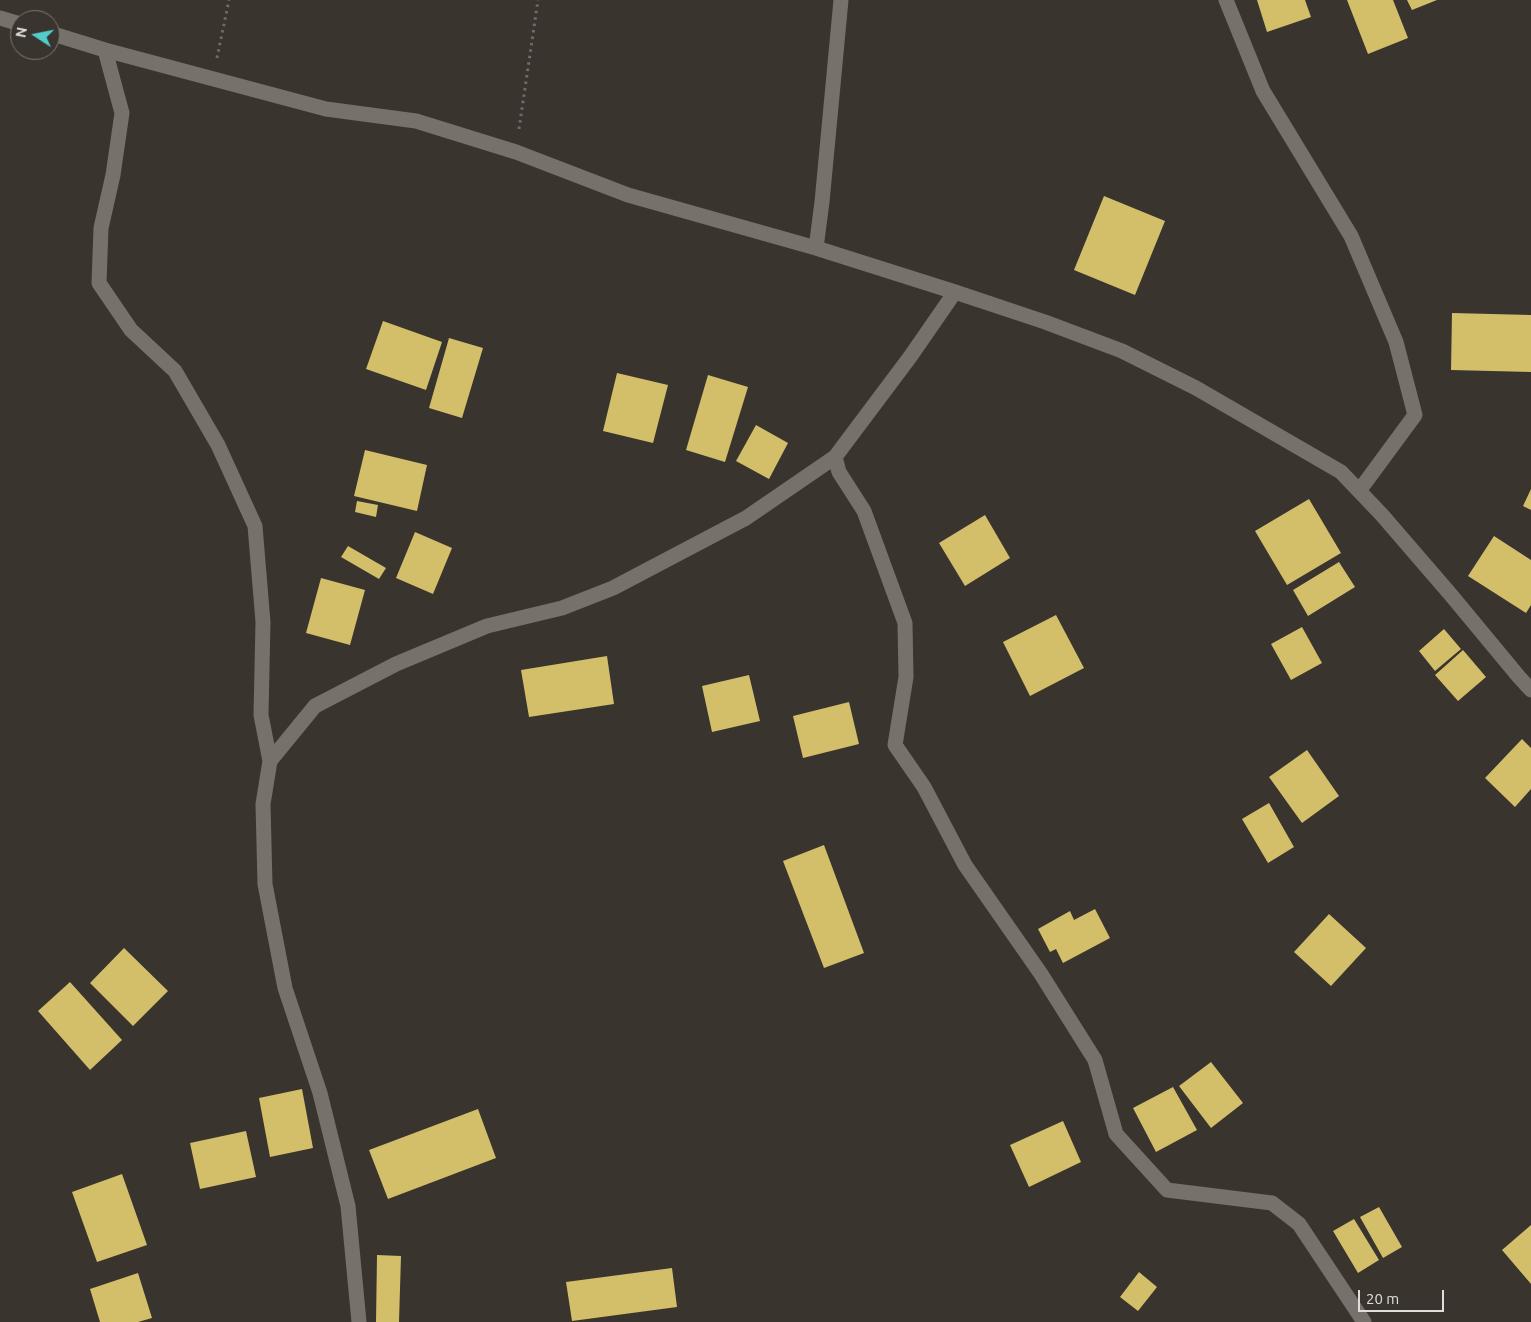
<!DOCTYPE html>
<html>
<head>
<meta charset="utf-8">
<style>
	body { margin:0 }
	#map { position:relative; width:1531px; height:1322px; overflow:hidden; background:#39342e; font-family:Ubuntu,sans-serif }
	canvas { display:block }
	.north { position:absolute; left:10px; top:10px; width:50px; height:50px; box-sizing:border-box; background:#39342e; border:1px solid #7c7873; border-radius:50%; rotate:281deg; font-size:14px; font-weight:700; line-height:20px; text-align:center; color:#e1deda }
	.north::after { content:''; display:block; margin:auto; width:18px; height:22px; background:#52cdcc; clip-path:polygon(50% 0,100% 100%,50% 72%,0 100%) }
	.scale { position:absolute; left:1358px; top:1290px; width:86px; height:22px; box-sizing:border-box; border:2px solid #e1deda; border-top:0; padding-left:6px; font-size:15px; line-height:18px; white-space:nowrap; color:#e1deda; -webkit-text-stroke:4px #39342e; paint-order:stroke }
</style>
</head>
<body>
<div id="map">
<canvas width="1531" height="1322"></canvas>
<div class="north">N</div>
<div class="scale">20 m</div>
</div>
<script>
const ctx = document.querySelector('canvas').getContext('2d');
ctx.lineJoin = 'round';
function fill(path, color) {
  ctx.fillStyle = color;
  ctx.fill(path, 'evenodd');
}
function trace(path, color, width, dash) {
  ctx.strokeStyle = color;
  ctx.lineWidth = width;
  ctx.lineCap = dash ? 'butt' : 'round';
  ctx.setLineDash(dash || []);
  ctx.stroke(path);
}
const building = new Path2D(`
	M 1257,0 L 1305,0 L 1311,17 L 1267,32 Z
	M 1347,0 L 1393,0 L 1408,38 L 1368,54 Z
	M 1407,0 L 1437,0 L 1412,10 Z
	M 1104,196 L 1165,221 L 1135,295 L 1074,270 Z
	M 1452,313 L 1531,315 L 1531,372 L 1451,370 Z
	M 383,321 L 442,342 L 426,390 L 366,369 Z
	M 449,338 L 483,348 L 462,418 L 429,408 Z
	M 617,373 L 668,385 L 653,443 L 603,431 Z
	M 708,375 L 748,387 L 725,462 L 686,450 Z
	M 756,425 L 788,443 L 769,479 L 736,461 Z
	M 365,450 L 427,465 L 417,511 L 354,496 Z
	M 1531,489 L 1531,510 L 1523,506 Z
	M 1309,499 L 1341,553 L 1287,585 L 1255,531 Z
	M 357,501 L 378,505 L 376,517 L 355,512 Z
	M 985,515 L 1010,558 L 965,586 L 939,543 Z
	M 415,532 L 452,548 L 433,594 L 396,578 Z
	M 1494,536 L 1531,560 L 1531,605 L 1526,613 L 1468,576 Z
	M 348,546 L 386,568 L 379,579 L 341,557 Z
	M 1339,562 L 1355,587 L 1308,616 L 1293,590 Z
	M 321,578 L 365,590 L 350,645 L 306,633 Z
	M 1056,615 L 1084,668 L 1030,696 L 1003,642 Z
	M 1302,627 L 1322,663 L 1291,680 L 1271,644 Z
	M 1444,629 L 1461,649 L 1435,671 L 1419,651 Z
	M 1463,650 L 1486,677 L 1458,701 L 1435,675 Z
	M 607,656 L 614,704 L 529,717 L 521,670 Z
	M 749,675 L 760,721 L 712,732 L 702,686 Z
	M 849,702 L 859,744 L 803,758 L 793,716 Z
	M 1522,739 L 1531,748 L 1531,789 L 1515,807 L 1485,778 Z
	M 1307,750 L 1339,796 L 1302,823 L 1269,777 Z
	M 1269,803 L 1294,847 L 1268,863 L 1242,819 Z
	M 824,845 L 864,953 L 824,968 L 783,861 Z
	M 1095,909 L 1110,938 L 1063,963 L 1056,949 L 1050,952 L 1038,929 L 1070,911 L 1074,920 Z
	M 1329,914 L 1366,948 L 1331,986 L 1294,952 Z
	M 124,948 L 168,991 L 133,1026 L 90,983 Z
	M 70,982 L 122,1040 L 90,1070 L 38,1011 Z
	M 1211,1062 L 1243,1103 L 1211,1128 L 1179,1086 Z
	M 1173,1087 L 1197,1130 L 1156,1152 L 1133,1108 Z
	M 302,1089 L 313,1148 L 270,1157 L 259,1098 Z
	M 478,1109 L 496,1158 L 388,1199 L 369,1150 Z
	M 1063,1121 L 1081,1162 L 1029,1187 L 1010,1145 Z
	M 246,1131 L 256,1177 L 200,1189 L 190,1143 Z
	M 122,1174 L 147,1245 L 97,1262 L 72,1192 Z
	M 1379,1207 L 1402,1247 L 1383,1258 L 1360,1217 Z
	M 1354,1219 L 1379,1260 L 1358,1273 L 1333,1231 Z
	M 1531,1225 L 1531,1284 L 1502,1250 Z
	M 377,1255 L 401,1256 L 399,1322 L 376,1322 Z
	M 672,1268 L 677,1307 L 572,1321 L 566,1282 Z
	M 1139,1272 L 1157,1287 L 1138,1311 L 1120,1297 Z
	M 138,1273 L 152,1318 L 138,1322 L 100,1322 L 90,1289 Z`);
const path = new Path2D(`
	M 217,58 L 229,0
	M 519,129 L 538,0`);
const minor = new Path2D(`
	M 1226,0 L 1263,91 L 1351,236 L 1396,342 L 1415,415 L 1359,491
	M 0,18 L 20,24
	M 50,33 L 105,50 L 326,109 L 416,121 L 516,152 L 628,195 L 816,248 L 955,292 L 1045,322 L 1122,351 L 1196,388 L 1341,472 L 1382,515 L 1451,595 L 1519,677 L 1531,690
	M 105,50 L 122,113 L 113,175 L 101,228 L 99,283 L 131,330 L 175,371 L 218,445 L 255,526 L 263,622 L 261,715 L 270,761
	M 816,248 L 822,202 L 841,0
	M 835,457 L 839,472 L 864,511 L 905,623 L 906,677 L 895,745 L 924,787 L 965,865 L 1041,974 L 1095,1060 L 1116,1134 L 1167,1190 L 1272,1203 L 1299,1224 L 1364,1322
	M 359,1322 L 348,1206 L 320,1093 L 285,988 L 265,884 L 263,804 L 270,761 L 315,706 L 396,664 L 487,626 L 562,608 L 613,588 L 746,518 L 835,457 L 910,357 L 955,292`);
fill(building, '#d3be6a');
trace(path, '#6f6b66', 3, [2.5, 4]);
trace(minor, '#77716b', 15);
</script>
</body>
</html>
